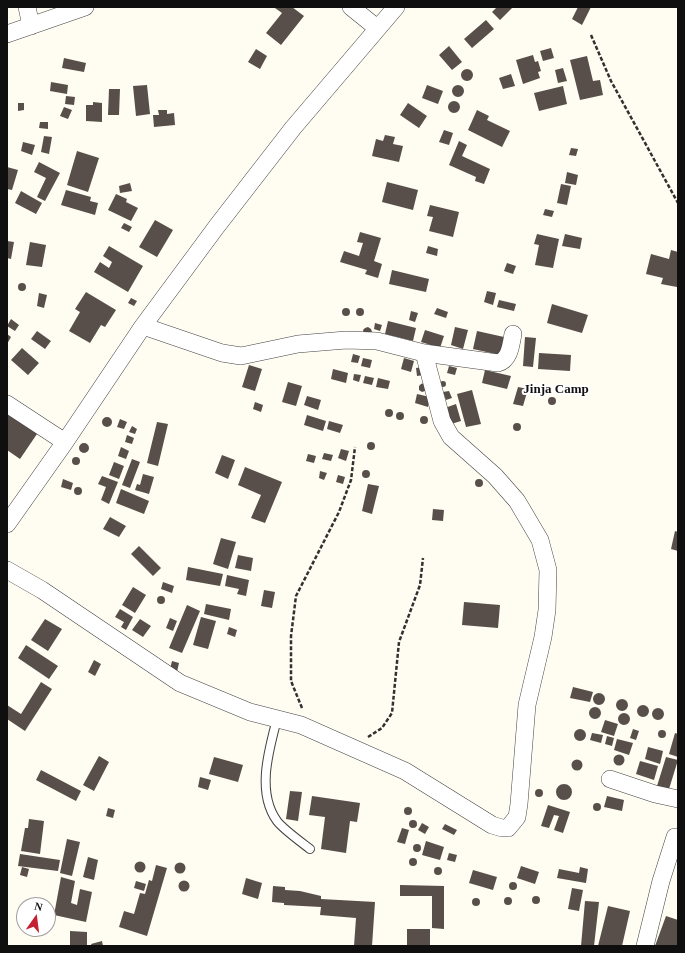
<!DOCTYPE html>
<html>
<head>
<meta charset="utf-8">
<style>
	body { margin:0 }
	#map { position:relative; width:685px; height:953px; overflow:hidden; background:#fffcf1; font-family:"Times New Roman",serif }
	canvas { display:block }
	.frame { position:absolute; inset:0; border:8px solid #0f0f0f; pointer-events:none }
	.north { position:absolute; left:16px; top:897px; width:40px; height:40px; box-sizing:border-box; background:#fff; border:1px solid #9f9f9f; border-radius:50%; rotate:14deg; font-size:11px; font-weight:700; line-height:16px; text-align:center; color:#0f0f0f }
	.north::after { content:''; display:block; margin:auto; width:14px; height:18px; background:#c52130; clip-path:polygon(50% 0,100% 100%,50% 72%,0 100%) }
</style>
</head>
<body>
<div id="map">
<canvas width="685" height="953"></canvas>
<div class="frame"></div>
<div class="north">N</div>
</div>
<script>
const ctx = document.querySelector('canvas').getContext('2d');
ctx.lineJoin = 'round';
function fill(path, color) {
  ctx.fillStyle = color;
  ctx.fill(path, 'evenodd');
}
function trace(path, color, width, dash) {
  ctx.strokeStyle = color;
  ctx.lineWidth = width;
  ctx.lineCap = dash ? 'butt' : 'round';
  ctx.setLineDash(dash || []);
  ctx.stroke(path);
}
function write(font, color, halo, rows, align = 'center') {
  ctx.font = font + ' "Times New Roman",serif';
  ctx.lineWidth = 4;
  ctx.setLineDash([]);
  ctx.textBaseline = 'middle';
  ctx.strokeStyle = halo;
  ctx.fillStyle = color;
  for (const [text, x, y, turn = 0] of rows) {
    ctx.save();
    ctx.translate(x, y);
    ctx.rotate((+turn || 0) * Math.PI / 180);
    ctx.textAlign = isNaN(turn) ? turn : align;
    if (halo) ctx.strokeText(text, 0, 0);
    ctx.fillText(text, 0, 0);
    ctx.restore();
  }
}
const building = new Path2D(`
	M 276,7 L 292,7 L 304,16 L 281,45 L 266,33 L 282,13 L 275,8 Z
	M 497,7 L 513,7 L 500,20 L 492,12 Z
	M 578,7 L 591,7 L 582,25 L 572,19 Z
	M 486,20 L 494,29 L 472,48 L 464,39 Z
	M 449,46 L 462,62 L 452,70 L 439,55 Z
	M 551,48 L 554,58 L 543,61 L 540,51 Z
	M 256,49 L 267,56 L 260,69 L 248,62 Z
	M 533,55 L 535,62 L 538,61 L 541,71 L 538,72 L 540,78 L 523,84 L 516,60 Z
	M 587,56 L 593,81 L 600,80 L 603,95 L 580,100 L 570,60 Z
	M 64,58 L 86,63 L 84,72 L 62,68 Z
	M 563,68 L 567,81 L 558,83 L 555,70 Z
	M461 75a6 6 0 1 1 12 0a6 6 0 1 1-12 0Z
	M 511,74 L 515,86 L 503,89 L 499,78 Z
	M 51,82 L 68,85 L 67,94 L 50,91 Z
	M 147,85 L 150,114 L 136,116 L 133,86 Z
	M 427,85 L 443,91 L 438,104 L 422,98 Z
	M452 91a6 6 0 1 1 12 0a6 6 0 1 1-12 0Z
	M 563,86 L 567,104 L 539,111 L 534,93 Z
	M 109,89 L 120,89 L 119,115 L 108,115 Z
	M 66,96 L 75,97 L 74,105 L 65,104 Z
	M448 107a6 6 0 1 1 12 0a6 6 0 1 1-12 0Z
	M 93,102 L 102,103 L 102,122 L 86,121 L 86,105 L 93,105 Z
	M 18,103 L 24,103 L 24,110 L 18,111 Z
	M 408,103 L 427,116 L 419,128 L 400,115 Z
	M 64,107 L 72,110 L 68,119 L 60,116 Z
	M 158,110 L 167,110 L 167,114 L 174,113 L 175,125 L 154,127 L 153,115 L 159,115 Z
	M 477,110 L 489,116 L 487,120 L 510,131 L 502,147 L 468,130 Z
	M 40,122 L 48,122 L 48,129 L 39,128 Z
	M 444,130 L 453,133 L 449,145 L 439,142 Z
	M 385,135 L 395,137 L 393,144 L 403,146 L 399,162 L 372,156 L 376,139 L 383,141 Z
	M 44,136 L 52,137 L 49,154 L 41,152 Z
	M 459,141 L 467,145 L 462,156 L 490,169 L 484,184 L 475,181 L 476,177 L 449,165 Z
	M 23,142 L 35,145 L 32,155 L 21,151 Z
	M 571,148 L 578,149 L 576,156 L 569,155 Z
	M 77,151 L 99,158 L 88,192 L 67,185 Z
	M 39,162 L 60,173 L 45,201 L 37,197 L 46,178 L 34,172 Z
	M 7,167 L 18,170 L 12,190 L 7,189 Z
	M 567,172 L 578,175 L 576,185 L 565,183 Z
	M 387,182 L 418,190 L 413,210 L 382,202 Z
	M 130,183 L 132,191 L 120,193 L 119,186 Z
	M 561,184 L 571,186 L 567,205 L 557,203 Z
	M 66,190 L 91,197 L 90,201 L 98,203 L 95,215 L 61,205 Z
	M 21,191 L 42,203 L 36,214 L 15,203 Z
	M 116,194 L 127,199 L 126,202 L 138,208 L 131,221 L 108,210 Z
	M 430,205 L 459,212 L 453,237 L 429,231 L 433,217 L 427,216 Z
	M 545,209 L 554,211 L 552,217 L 543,215 Z
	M 155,220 L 173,230 L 157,257 L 139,247 Z
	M 124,223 L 132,227 L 129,232 L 121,228 Z
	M 360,232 L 381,238 L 374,261 L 382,264 L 378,278 L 365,274 L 367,270 L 340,262 L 344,251 L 359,256 L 363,243 L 357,242 Z
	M 537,234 L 559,239 L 553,268 L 535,265 L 539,245 L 534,244 Z
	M 565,234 L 582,238 L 580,249 L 562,246 Z
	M 7,241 L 14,242 L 11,259 L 7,258 Z
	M 30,242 L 46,245 L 42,267 L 26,265 Z
	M 109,246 L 143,266 L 128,292 L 94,272 L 100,262 L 109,268 L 112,262 L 103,256 Z
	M 428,246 L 438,249 L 437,256 L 426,253 Z
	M 671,250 L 678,252 L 678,282 L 677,287 L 661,284 L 663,278 L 646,274 L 651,254 L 669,259 Z
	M 507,263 L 516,266 L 513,274 L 504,271 Z
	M 392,270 L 429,279 L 426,292 L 389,284 Z
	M18 287a4 4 0 1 1 8 0a4 4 0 1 1-8 0Z
	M 487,291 L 496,293 L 493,305 L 484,302 Z
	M 86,292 L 116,310 L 105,327 L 101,325 L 90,343 L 69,331 L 80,312 L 75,309 Z
	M 39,293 L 47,295 L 44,308 L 37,306 Z
	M 131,298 L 137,301 L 134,306 L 128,303 Z
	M 499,300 L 516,304 L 514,311 L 497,307 Z
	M 552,304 L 588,315 L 582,333 L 547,323 Z
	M342 312a4 4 0 1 1 8 0a4 4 0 1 1-8 0Z
	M356 312a4 4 0 1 1 8 0a4 4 0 1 1-8 0Z
	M 437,308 L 448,312 L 446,318 L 434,314 Z
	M 411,311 L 418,313 L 415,322 L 409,320 Z
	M 11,319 L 19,325 L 15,331 L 7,326 Z
	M 388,321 L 416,328 L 413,341 L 385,334 Z
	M 375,323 L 382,325 L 380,331 L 374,329 Z
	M 368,327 L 371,329 L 372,332 L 364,334 L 363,330 L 365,328 Z
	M 455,327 L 468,330 L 463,349 L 451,345 Z
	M 425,330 L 444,336 L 440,348 L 421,342 Z
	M 37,331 L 51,341 L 45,349 L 31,339 Z
	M 477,331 L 504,337 L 500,355 L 473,349 Z
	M 7,334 L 11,337 L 7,344 Z
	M 525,337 L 536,338 L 533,367 L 523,366 Z
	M 22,348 L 39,363 L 28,375 L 11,360 Z
	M 539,353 L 571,355 L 570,371 L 538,369 Z
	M 353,354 L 360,356 L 358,363 L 351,362 Z
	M 363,358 L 372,360 L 370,368 L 361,366 Z
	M 404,358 L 414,361 L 411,372 L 401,369 Z
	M 249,365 L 262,369 L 255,391 L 242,387 Z
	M 449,366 L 457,368 L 455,375 L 447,373 Z
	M 423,367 L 424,375 L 417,376 L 416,368 Z
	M 333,369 L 348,373 L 346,383 L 331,379 Z
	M 485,370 L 511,376 L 507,389 L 482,383 Z
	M 354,374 L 361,375 L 359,382 L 353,380 Z
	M 365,376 L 374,378 L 372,385 L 363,383 Z
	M 378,378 L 390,381 L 388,389 L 376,387 Z
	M440 384a3 3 0 1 1 6 0a3 3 0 1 1-6 0Z
	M 288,382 L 302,386 L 296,406 L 282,402 Z
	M 424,383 L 427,389 L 425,391 L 422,392 L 419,390 L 419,386 L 421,384 Z
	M 518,387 L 528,389 L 523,406 L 513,404 Z
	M 472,390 L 481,424 L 466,427 L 457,394 Z
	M 449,391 L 452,398 L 446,400 L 443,392 Z
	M 417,394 L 430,397 L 428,407 L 415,403 Z
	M 307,396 L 321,400 L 318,410 L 304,405 Z
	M548 401a4 4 0 1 1 8 0a4 4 0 1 1-8 0Z
	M 255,402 L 263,405 L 261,412 L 253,409 Z
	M 456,404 L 461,421 L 451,424 L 445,408 Z
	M385 413a4 4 0 1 1 8 0a4 4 0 1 1-8 0Z
	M 7,409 L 39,431 L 20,459 L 7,450 Z
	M396 416a4 4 0 1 1 8 0a4 4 0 1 1-8 0Z
	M 307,415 L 326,421 L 323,431 L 304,425 Z
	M420 420a4 4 0 1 1 8 0a4 4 0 1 1-8 0Z
	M102 422a5 5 0 1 1 10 0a5 5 0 1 1-10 0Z
	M 120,419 L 127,422 L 124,429 L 117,427 Z
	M 329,421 L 343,425 L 340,433 L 327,429 Z
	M 157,422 L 168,424 L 158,466 L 147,463 Z
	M513 427a4 4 0 1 1 8 0a4 4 0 1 1-8 0Z
	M 132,426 L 137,429 L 135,434 L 129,432 Z
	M 127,435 L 134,438 L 132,444 L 125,442 Z
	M367 446a4 4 0 1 1 8 0a4 4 0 1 1-8 0Z
	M79 448a5 5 0 1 1 10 0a5 5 0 1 1-10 0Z
	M 121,447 L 129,451 L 126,459 L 118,456 Z
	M 341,449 L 349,451 L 346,461 L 338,458 Z
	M 324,453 L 333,455 L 331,461 L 322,459 Z
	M 308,454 L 316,456 L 314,463 L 306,461 Z
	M 222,455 L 235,460 L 228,479 L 215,473 Z
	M72 461a4 4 0 1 1 8 0a4 4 0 1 1-8 0Z
	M 132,459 L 140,462 L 130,488 L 122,485 Z
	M 114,462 L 124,466 L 119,479 L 109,475 Z
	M 245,467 L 282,482 L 265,523 L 251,518 L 261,495 L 238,485 Z
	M362 474a4 4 0 1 1 8 0a4 4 0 1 1-8 0Z
	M 320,471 L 327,473 L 324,480 L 319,478 Z
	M 143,474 L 154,477 L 149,494 L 135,490 L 137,484 L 140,485 Z
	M 338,475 L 345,477 L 343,484 L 336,482 Z
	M 102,476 L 118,482 L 109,504 L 101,500 L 106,487 L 98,484 Z
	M475 483a4 4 0 1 1 8 0a4 4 0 1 1-8 0Z
	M 63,479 L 73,483 L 71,490 L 61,487 Z
	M 368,484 L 379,486 L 372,514 L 362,511 Z
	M74 491a4 4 0 1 1 8 0a4 4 0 1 1-8 0Z
	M 121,489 L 149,501 L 144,514 L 116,503 Z
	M 433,509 L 444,510 L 443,521 L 432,520 Z
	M 110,517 L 126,526 L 119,537 L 103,529 Z
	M 675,531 L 678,532 L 678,551 L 671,549 Z
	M 221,538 L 236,542 L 228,569 L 213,564 Z
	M 139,546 L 161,568 L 153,576 L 131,554 Z
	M 238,555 L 253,558 L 251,571 L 235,568 Z
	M 188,567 L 223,574 L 220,586 L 186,580 Z
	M 227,575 L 249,580 L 246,596 L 237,594 L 239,589 L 225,586 Z
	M 163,582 L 174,586 L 172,593 L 161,589 Z
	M 133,587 L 146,595 L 135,613 L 122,605 Z
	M 264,590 L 275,592 L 272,608 L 261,606 Z
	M157 600a4 4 0 1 1 8 0a4 4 0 1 1-8 0Z
	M 464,602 L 500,605 L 498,628 L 462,625 Z
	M 206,604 L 231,609 L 229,620 L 204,614 Z
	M 187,605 L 200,611 L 182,653 L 169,648 Z
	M 120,609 L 133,617 L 126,630 L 121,627 L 124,622 L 115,617 Z
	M 201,617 L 216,621 L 208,649 L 193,645 Z
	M 170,618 L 177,621 L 173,631 L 166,628 Z
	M 45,619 L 62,629 L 48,651 L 31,640 Z
	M 140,619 L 151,626 L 143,637 L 132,630 Z
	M 229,627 L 237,630 L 235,637 L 227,634 Z
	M 26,645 L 58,666 L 49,679 L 18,658 Z
	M 94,660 L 101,664 L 95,676 L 88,672 Z
	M 172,661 L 179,663 L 177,672 L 170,669 Z
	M 41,682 L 52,689 L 25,731 L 7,719 L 7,705 L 21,714 Z
	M 573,687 L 593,692 L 590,702 L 570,698 Z
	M593 699a6 6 0 1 1 12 0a6 6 0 1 1-12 0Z
	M616 705a6 6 0 1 1 12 0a6 6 0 1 1-12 0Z
	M637 711a6 6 0 1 1 12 0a6 6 0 1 1-12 0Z
	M589 713a6 6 0 1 1 12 0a6 6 0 1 1-12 0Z
	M652 714a6 6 0 1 1 12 0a6 6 0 1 1-12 0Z
	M618 719a6 6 0 1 1 12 0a6 6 0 1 1-12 0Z
	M 605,720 L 618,724 L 614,736 L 601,732 Z
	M 633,729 L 639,731 L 636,740 L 630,738 Z
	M574 735a6 6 0 1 1 12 0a6 6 0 1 1-12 0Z
	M658 734a4 4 0 1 1 8 0a4 4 0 1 1-8 0Z
	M 592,733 L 603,735 L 601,743 L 590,740 Z
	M 675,733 L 678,734 L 678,757 L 669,754 Z
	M 607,736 L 614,738 L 612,746 L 605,744 Z
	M 617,739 L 633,743 L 629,755 L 614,750 Z
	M 648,747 L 663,751 L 660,764 L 645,759 Z
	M613.5 760a5.5 5.5 0 1 1 11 0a5.5 5.5 0 1 1-11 0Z
	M 99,756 L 109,762 L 94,791 L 83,785 Z
	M 214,757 L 243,765 L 238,782 L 209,774 Z
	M 666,757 L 678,760 L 669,789 L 657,786 Z
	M571.5 765a5.5 5.5 0 1 1 11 0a5.5 5.5 0 1 1-11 0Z
	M 640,761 L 658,766 L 654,780 L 636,774 Z
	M 41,770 L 81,791 L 76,801 L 36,780 Z
	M 200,777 L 211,780 L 208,790 L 198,787 Z
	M556 792a8 8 0 1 1 16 0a8 8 0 1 1-16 0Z
	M535 793a4 4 0 1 1 8 0a4 4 0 1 1-8 0Z
	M 290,791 L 302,792 L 298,821 L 286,819 Z
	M 312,796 L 360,803 L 357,822 L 350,821 L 346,853 L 321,849 L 325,817 L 309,815 Z
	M 607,796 L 624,800 L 622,811 L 604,807 Z
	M593 807a4 4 0 1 1 8 0a4 4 0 1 1-8 0Z
	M 548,805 L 570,812 L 563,833 L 554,830 L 559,816 L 554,815 L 549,828 L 541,826 Z
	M404 811a4 4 0 1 1 8 0a4 4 0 1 1-8 0Z
	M 108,808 L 115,810 L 113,818 L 106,816 Z
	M 29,819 L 44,821 L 40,854 L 21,851 L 25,828 L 28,828 Z
	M409 824a4 4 0 1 1 8 0a4 4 0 1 1-8 0Z
	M 422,823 L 429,827 L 425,834 L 418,830 Z
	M 445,824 L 457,830 L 454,835 L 442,829 Z
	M 402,828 L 409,830 L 405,844 L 397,842 Z
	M 67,839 L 80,842 L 72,876 L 60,873 Z
	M 426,841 L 444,847 L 440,860 L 422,855 Z
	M413 848a4 4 0 1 1 8 0a4 4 0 1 1-8 0Z
	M 449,853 L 457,855 L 455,862 L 447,860 Z
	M 20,854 L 60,860 L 58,871 L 18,866 Z
	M 88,857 L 98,860 L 94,880 L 83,877 Z
	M409 862a4 4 0 1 1 8 0a4 4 0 1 1-8 0Z
	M134.5 867a5.5 5.5 0 1 1 11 0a5.5 5.5 0 1 1-11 0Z
	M174.5 868a5.5 5.5 0 1 1 11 0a5.5 5.5 0 1 1-11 0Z
	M 156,865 L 167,868 L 147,936 L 119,927 L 124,911 L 134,914 L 140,893 L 145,894 L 149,880 L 152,881 Z
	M 521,866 L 539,872 L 535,884 L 517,878 Z
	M434 871a4 4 0 1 1 8 0a4 4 0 1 1-8 0Z
	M 22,867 L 29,869 L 27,877 L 20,875 Z
	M 580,867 L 588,869 L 586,883 L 557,878 L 559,869 L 579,873 Z
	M 473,870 L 497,877 L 493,890 L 469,883 Z
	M 61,877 L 75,881 L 71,903 L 77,905 L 80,889 L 92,892 L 86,922 L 54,915 Z
	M 246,878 L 262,883 L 258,899 L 242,894 Z
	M178.5 886a5.5 5.5 0 1 1 11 0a5.5 5.5 0 1 1-11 0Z
	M 136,881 L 146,884 L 144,891 L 134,888 Z
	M509 886a4 4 0 1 1 8 0a4 4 0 1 1-8 0Z
	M 400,885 L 444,886 L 444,929 L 432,928 L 432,896 L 400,896 Z
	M 273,886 L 285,887 L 285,890 L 300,891 L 321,896 L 321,899 L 375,902 L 372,946 L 354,946 L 356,918 L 320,915 L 321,907 L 284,905 L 284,903 L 272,902 Z
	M 572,888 L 583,890 L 579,911 L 568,909 Z
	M532 900a4 4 0 1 1 8 0a4 4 0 1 1-8 0Z
	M504 901a4 4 0 1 1 8 0a4 4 0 1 1-8 0Z
	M472 902a4 4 0 1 1 8 0a4 4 0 1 1-8 0Z
	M 585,901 L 599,902 L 594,946 L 581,946 Z
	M 608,906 L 630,911 L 622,946 L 598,946 Z
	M 666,916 L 678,920 L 678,946 L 655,946 Z
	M 407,929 L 430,929 L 430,946 L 407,946 Z
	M 70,931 L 87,932 L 87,946 L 70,946 Z
	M 102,941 L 103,946 L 92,946 L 91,944 Z`);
const path = new Path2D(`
	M 591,35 L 611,81 L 678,203
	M 302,708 L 291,681 L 291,636 L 296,596 L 339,512 L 351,480 L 355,447
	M 368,737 L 382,728 L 392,713 L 399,642 L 420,585 L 423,558`);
const lane = new Path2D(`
	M 277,719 C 269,750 256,792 277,821 C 283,829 301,842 310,849`);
const street = new Path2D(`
	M 27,7 L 31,26
	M 351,7 L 377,28
	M 7,34 L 85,7
	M 143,326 L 222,353 L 241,356 L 298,344 L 346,340 L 377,341 L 424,353 L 498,363 C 510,360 511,344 513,334
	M 7,404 L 65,442
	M 7,524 L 65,442 L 143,326 L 217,226 L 293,128 L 396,7
	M 7,570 L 42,590 L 180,683 L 250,712 L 301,725 L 405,771 L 492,825 L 502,828 L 508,828 L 517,817 L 519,804 L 527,705 L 543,637 L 547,610 L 548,570 L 540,540 L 517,501 L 495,476 L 451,437 L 442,421 L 424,353
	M 610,779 L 655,794 L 678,799
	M 645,946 L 661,881 L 675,837 L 678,837`);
const quarterNames = [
	["Jinja Camp",556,390]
];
fill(building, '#584f4b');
trace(lane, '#424242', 10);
trace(street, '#424242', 18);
trace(path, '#313131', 2.5, [4, 2]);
trace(lane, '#fff', 8);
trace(street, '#fff', 17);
write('bold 13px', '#0f0f0f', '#fff', quarterNames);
</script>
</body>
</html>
